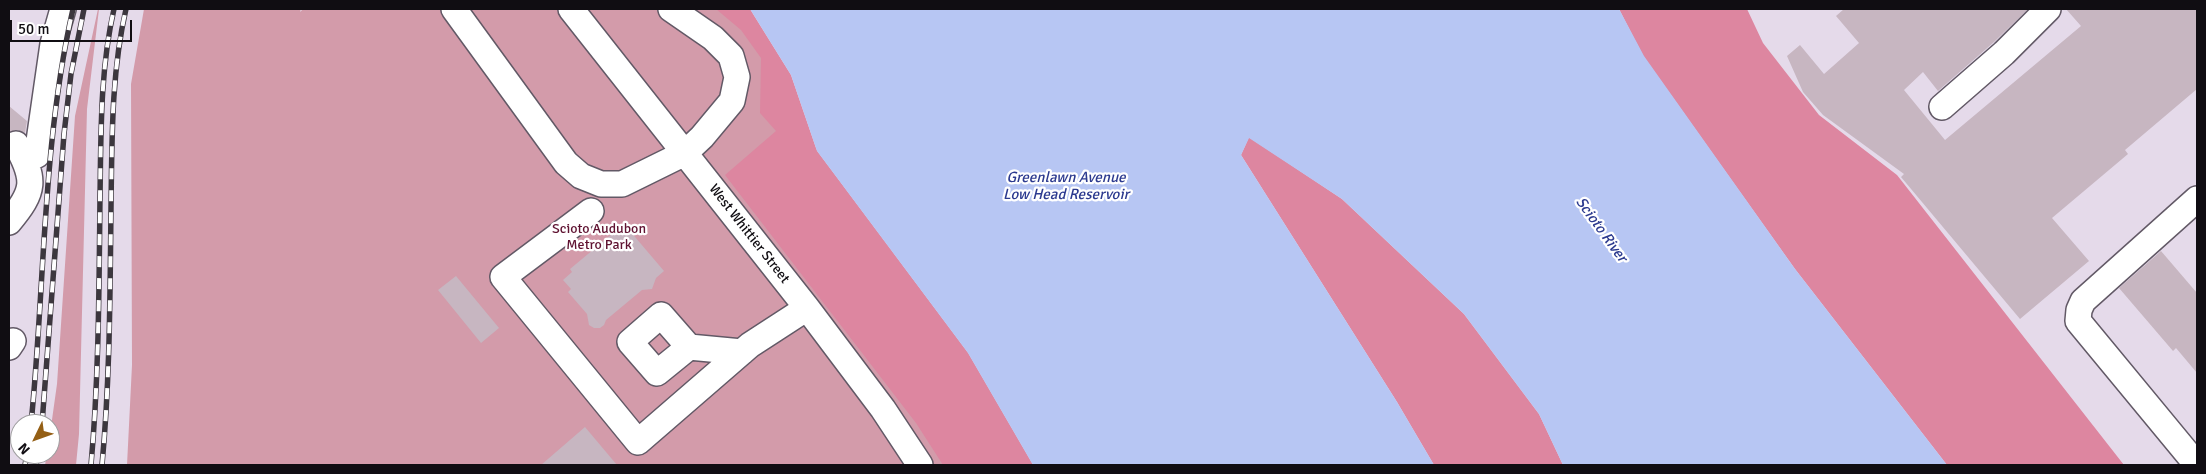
<!DOCTYPE html>
<html>
<head>
<meta charset="utf-8">
<style>
	body { margin:0 }
	#map { position:relative; width:2206px; height:474px; overflow:hidden; background:#e5daea; font-family:Signika,sans-serif }
	canvas { display:block }
	.frame { position:absolute; inset:0; border:10px solid #100d12; pointer-events:none }
	.north { position:absolute; left:10px; top:414px; width:50px; height:50px; box-sizing:border-box; background:#fff; border:1px solid #9f9ea0; border-radius:50%; rotate:228deg; font-size:14px; font-weight:700; line-height:20px; text-align:center; color:#100d12 }
	.north::after { content:''; display:block; margin:auto; width:18px; height:22px; background:#945f15; clip-path:polygon(50% 0,100% 100%,50% 72%,0 100%) }
	.scale { position:absolute; left:10px; top:20px; width:122px; height:22px; box-sizing:border-box; border:2px solid #100d12; border-top:0; padding-left:6px; font-size:15px; line-height:18px; white-space:nowrap; color:#100d12; -webkit-text-stroke:4px #fff; paint-order:stroke }
</style>
</head>
<body>
<div id="map">
<canvas width="2206" height="474"></canvas>
<div class="frame"></div>
<div class="north">N</div>
<div class="scale">50 m</div>
</div>
<script>
const ctx = document.querySelector('canvas').getContext('2d');
ctx.lineJoin = 'round';
function fill(path, color) {
  ctx.fillStyle = color;
  ctx.fill(path, 'evenodd');
}
function trace(path, color, width, dash) {
  ctx.strokeStyle = color;
  ctx.lineWidth = width;
  ctx.lineCap = dash ? 'butt' : 'round';
  ctx.setLineDash(dash || []);
  ctx.stroke(path);
}
function write(font, color, halo, rows, align = 'center') {
  ctx.font = font + ' Signika,sans-serif';
  ctx.lineWidth = 4.5;
  ctx.setLineDash([]);
  ctx.textBaseline = 'middle';
  ctx.strokeStyle = halo;
  ctx.fillStyle = color;
  for (const [text, x, y, turn = 0] of rows) {
    ctx.save();
    ctx.translate(x, y);
    ctx.rotate((+turn || 0) * Math.PI / 180);
    ctx.textAlign = isNaN(turn) ? turn : align;
    if (halo) ctx.strokeText(text, 0, 0);
    ctx.fillText(text, 0, 0);
    ctx.restore();
  }
}
const green = new Path2D(`
	M 98,9 L 99,9 L 87,109 L 79,434 L 76,465 L 45,465 L 47,454 L 50,454 L 50,434 L 57,384 L 75,116 Z
	M 144,9 L 301,9 L 300,12 L 303,9 L 750,9 L 817,151 L 968,353 L 1033,465 L 127,465 L 132,365 L 131,84 Z`);
const forest = new Path2D(`
	M 716,9 L 750,9 L 791,75 L 817,151 L 968,353 L 1033,465 L 943,465 L 916,423 L 725,175 L 776,131 L 760,113 L 761,58 L 741,30 Z
	M 1619,9 L 1747,9 L 1763,43 L 1819,115 L 1897,175 L 2124,465 L 1947,465 L 1795,269 L 1643,56 Z
	M 1249,137 L 1342,199 L 1464,314 L 1539,414 L 1563,465 L 1434,465 L 1397,402 L 1241,155 Z`);
const water = new Path2D(`
	M 750,9 L 1619,9 L 1644,56 L 1795,269 L 1947,465 L 1563,465 L 1539,414 L 1464,314 L 1342,199 L 1249,138 L 1241,155 L 1397,402 L 1434,465 L 1033,465 L 968,353 L 817,151 L 791,75 Z`);
const building = new Path2D(`
	M 1844,9 L 2028,9 L 1994,42 L 1938,91 L 1923,72 L 1904,90 L 1945,140 L 2081,26 L 2066,9 L 2197,9 L 2197,89 L 2125,150 L 2128,154 L 2052,218 L 2089,261 L 2020,319 L 1901,177 L 1904,174 L 1823,115 L 1803,92 L 1787,56 L 1800,45 L 1824,74 L 1859,43 L 1836,16 Z
	M 9,106 L 27,121 L 25,133 L 17,130 L 9,132 Z
	M 624,224 L 664,271 L 656,278 L 652,289 L 642,290 L 606,320 L 604,325 L 600,328 L 594,328 L 589,325 L 587,314 L 568,292 L 571,289 L 563,280 L 572,272 L 570,269 Z
	M 2161,251 L 2197,293 L 2197,373 L 2176,348 L 2173,351 L 2119,288 Z
	M 456,276 L 499,328 L 481,343 L 438,290 Z
	M 585,427 L 617,465 L 541,465 Z`);
const minor = new Path2D(`
	M 454,9 L 566,163 L 581,176 L 601,184 L 622,184 L 685,153 L 702,137 L 732,101 L 737,77 L 731,56 L 713,38 L 671,9
	M 571,9 L 807,308 L 883,409 L 920,465
	M 1942,107 L 2004,53 L 2048,9
	M 37,155 L 53,44 L 63,9
	M 591,211 L 503,277 L 638,442 L 750,345 L 807,308
	M 9,222 C 35,191 36,180 16,144
	M 9,347 L 13,341
	M 689,347 L 657,373 L 630,342 L 661,315 L 689,347 L 742,352
	M 2197,465 L 2078,321 L 2079,310 L 2083,301 L 2197,199`);
const rail = new Path2D(`
	M 31,424 C 45,286 42,144 73,9
	M 42,424 L 64,134 L 71,74 L 84,9
	M 25,465 L 27,454
	M 36,465 L 38,454
	M 91,465 C 99,376 99,286 100,197 C 101,134 100,70 114,9
	M 102,465 C 110,380 110,294 111,208 C 112,142 111,74 126,9`);
const parkNames = [
	["Scioto Audubon",599,229],
	["Metro Park",599,245]
];
const streetNames = [
	["West Whittier Street",749,234,52]
];
const waterNames = [
	["Greenlawn Avenue",1066,178],
	["Low Head Reservoir",1066,195],
	["Scioto River",1601,230,54]
];
fill(green, '#d39baa');
fill(forest, '#dd86a0');
fill(water, '#b7c6f3');
fill(building, '#c7b6c1');
trace(minor, '#625966', 28);
trace(minor, '#fff', 25);
trace(rail, '#3c373e', 5.5);
trace(rail, '#fff', 4, [11]);
write('14px', '#5f1231', '#fff', parkNames);
write('14px', '#100d12', '#fff', streetNames);
write('italic 15px', '#2c3a8f', '#fff', waterNames);
</script>
</body>
</html>
